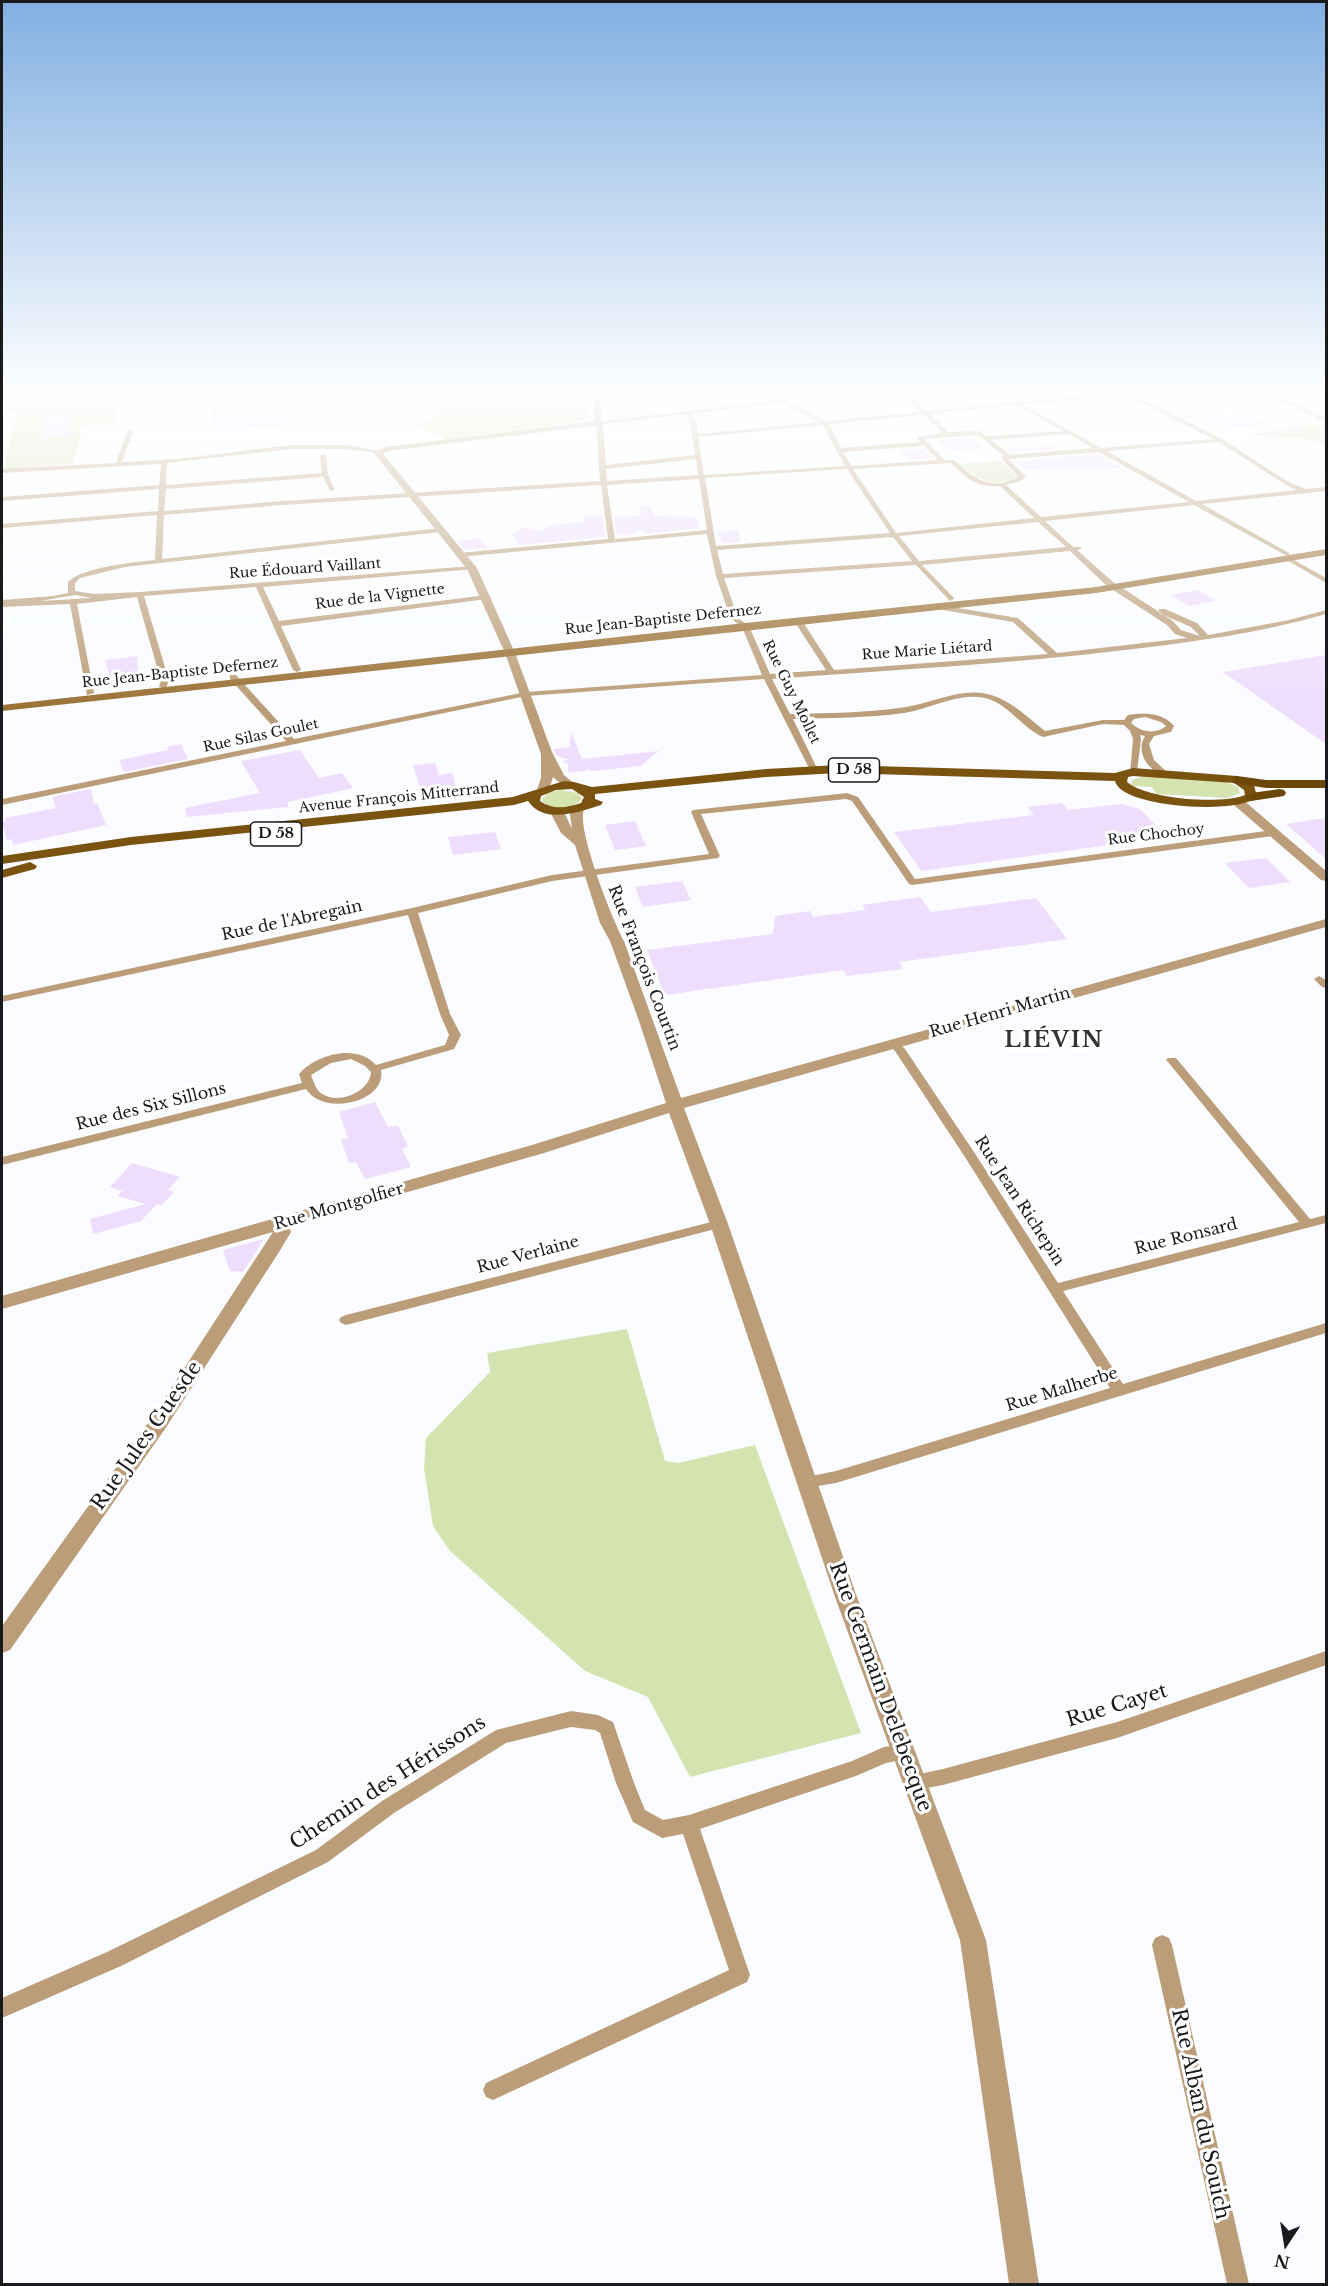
<!DOCTYPE html>
<html>
<head>
<meta charset="utf-8">
<style>
	body { margin:0 }
	#map { position:relative; width:1328px; height:2286px; overflow:hidden; background:#fafcff; font-family:"Libre Baskerville",serif }
	canvas { display:block }
	.frame { position:absolute; inset:0; border:3px solid #191a1c; pointer-events:none }
	.north { position:absolute; left:1256px; top:2214px; width:60px; height:60px; -webkit-text-stroke:4px #fff; paint-order:stroke; rotate:192deg; font-size:16px; font-weight:700; line-height:24px; text-align:center; color:#191a1c }
	.north::after { content:''; display:block; margin:auto; width:21px; height:27px; background:#191a1c; clip-path:polygon(50% 0,100% 100%,50% 72%,0 100%) }
</style>
</head>
<body>
<div id="map">
<canvas width="1328" height="2286"></canvas>
<div class="frame"></div>
<div class="north">N</div>
</div>
<script>
const ctx = document.querySelector('canvas').getContext('2d');
ctx.lineJoin = 'round';
function fill(path, color) {
  ctx.fillStyle = color;
  ctx.fill(path, 'evenodd');
}
function write(font, color, halo, rows, align = 'center') {
  ctx.font = font + ' "Libre Baskerville",serif';
  ctx.lineWidth = 6;
  ctx.setLineDash([]);
  ctx.textBaseline = 'middle';
  ctx.strokeStyle = halo;
  ctx.fillStyle = color;
  for (const [text, x, y, turn = 0] of rows) {
    ctx.save();
    ctx.translate(x, y);
    ctx.rotate((+turn || 0) * Math.PI / 180);
    ctx.textAlign = isNaN(turn) ? turn : align;
    if (halo) ctx.strokeText(text, 0, 0);
    ctx.fillText(text, 0, 0);
    ctx.restore();
  }
}
function trace(path, color, width, dash) {
  ctx.strokeStyle = color;
  ctx.lineWidth = width;
  ctx.lineCap = dash ? 'butt' : 'round';
  ctx.setLineDash(dash || []);
  ctx.stroke(path);
}
const green = new Path2D(`
	M 2,391 L 109,391 L 119,422 L 77,427 L 81,435 L 72,464 L 4,470 L 16,413 L 2,413 Z
	M 428,391 L 538,391 L 538,398 L 589,397 L 590,420 L 442,440 L 444,438 L 415,424 L 431,421 L 441,409 L 412,407 Z
	M 1326,424 L 1326,446 L 1306,439 L 1250,435 L 1296,427 Z
	M 1000,461 L 1019,477 C 994,490 978,480 960,464 Z
	M 1144,776 L 1226,782 L 1238,787 L 1240,793 L 1228,798 L 1156,794 L 1152,787 L 1132,786 L 1132,780 Z
	M 560,790 L 578,793 L 582,799 C 573,810 553,810 543,802 L 542,799 L 548,793 Z
	M 627,1329 L 665,1461 L 678,1463 L 755,1445 L 861,1733 L 690,1777 L 648,1697 L 585,1671 L 450,1551 L 433,1526 L 424,1468 L 426,1438 L 490,1372 L 487,1353 Z`);
const building = new Path2D(`
	M 211,391 L 259,391 L 244,398 L 288,400 L 289,426 L 253,428 L 248,430 L 211,430 L 213,405 L 210,405 Z
	M 72,414 L 69,436 L 42,438 L 46,415 Z
	M 1246,414 L 1269,425 L 1228,430 L 1205,419 Z
	M 970,438 L 983,449 L 950,451 L 938,440 Z
	M 1053,446 L 1058,449 L 1011,453 L 1006,449 Z
	M 924,449 L 933,458 L 909,460 L 899,451 Z
	M 1099,454 L 1122,468 L 1025,470 L 1014,461 Z
	M 640,506 L 652,506 L 654,516 L 697,517 L 700,528 L 644,534 L 643,529 L 627,536 L 616,533 L 614,517 L 641,516 Z
	M 584,515 L 603,517 L 605,537 L 518,545 L 512,534 L 524,527 L 541,531 L 551,525 L 584,522 Z
	M 738,530 L 740,542 L 723,543 L 717,532 Z
	M 478,538 L 488,548 L 464,549 L 457,541 Z
	M 1198,590 L 1216,601 L 1189,606 L 1171,595 Z
	M 1326,655 L 1326,744 L 1223,672 Z
	M 137,656 L 138,673 L 110,677 L 105,660 Z
	M 571,732 L 582,759 L 659,751 L 640,766 L 594,771 L 586,769 L 587,771 L 568,772 L 568,764 L 562,761 L 569,760 L 556,755 L 553,749 L 570,747 Z
	M 181,744 L 188,759 L 124,772 L 119,760 L 169,750 L 167,747 Z
	M 300,750 L 319,778 L 342,773 L 353,788 L 288,802 L 288,807 L 187,817 L 185,808 L 260,793 L 241,761 Z
	M 435,763 L 439,775 L 452,773 L 456,786 L 421,790 L 413,765 Z
	M 91,789 L 94,804 L 97,803 L 106,825 L 13,845 L 12,839 L 7,840 L 2,822 L 6,821 L 5,818 L 56,808 L 52,797 Z
	M 1062,803 L 1068,810 L 1121,804 L 1140,809 L 1167,837 L 921,871 L 894,832 L 1034,815 L 1027,807 Z
	M 1326,818 L 1326,859 L 1286,824 L 1311,820 Z
	M 635,821 L 646,846 L 615,850 L 605,825 Z
	M 495,832 L 501,849 L 453,855 L 448,837 Z
	M 1266,858 L 1290,882 L 1249,888 L 1225,863 Z
	M 682,881 L 691,900 L 643,907 L 635,887 Z
	M 920,897 L 931,912 L 1036,898 L 1067,939 L 899,962 L 903,969 L 847,976 L 843,970 L 665,995 L 647,950 L 773,934 L 775,916 L 810,911 L 813,917 L 865,910 L 862,905 Z
	M 375,1102 L 388,1127 L 398,1126 L 408,1146 L 402,1149 L 411,1167 L 365,1179 L 356,1162 L 349,1163 L 341,1140 L 348,1138 L 339,1112 Z
	M 132,1163 L 180,1177 L 168,1190 L 174,1192 L 162,1205 L 157,1204 L 141,1221 L 93,1234 L 90,1219 L 146,1204 L 117,1196 L 122,1191 L 110,1187 Z
	M 264,1239 L 243,1272 L 230,1271 L 223,1250 Z`);
const minor = new Path2D(`
	M 762,391 L 769,391 L 826,421 L 920,412 L 899,391 L 905,391 L 926,411 L 1129,391 L 1147,391 L 1132,394 L 1222,439 L 1290,483 L 1306,489 L 1326,487 L 1326,491 L 1202,504 L 1289,553 L 1290,554 L 1287,556 L 1326,578 L 1326,583 L 1285,559 L 1284,558 L 1287,556 L 1194,505 L 1045,521 L 1073,547 L 1081,547 L 1081,549 L 1077,550 L 1113,582 L 1173,621 L 1181,630 L 1200,636 L 1191,627 L 1159,613 L 1159,609 L 1165,609 L 1197,623 L 1208,635 L 1289,620 L 1326,610 L 1326,614 C 1260,633 1193,642 1125,650 C 1008,664 890,670 772,679 L 790,714 C 828,713 867,713 906,707 C 933,703 959,688 987,694 C 1010,699 1027,717 1045,731 L 1103,720 L 1124,720 L 1128,715 C 1145,712 1163,713 1174,726 L 1171,732 L 1154,736 L 1149,744 L 1154,760 L 1168,773 L 1164,776 C 1148,770 1135,752 1145,736 L 1140,735 L 1141,739 L 1137,772 L 1130,774 L 1133,739 L 1130,731 L 1124,725 L 1103,724 L 1043,737 C 1022,728 1009,704 985,698 C 958,692 931,709 904,713 C 867,718 830,718 793,719 L 818,770 L 814,773 L 810,770 L 764,679 L 526,696 L 2,805 L 2,799 L 286,741 L 230,679 L 230,675 L 236,675 L 294,739 L 526,692 L 762,675 L 742,627 L 731,619 L 716,576 L 707,534 L 459,557 L 456,555 L 459,553 L 608,539 L 601,485 L 283,505 L 164,515 L 162,559 L 440,528 L 443,530 L 440,532 L 125,567 L 80,578 L 75,583 L 75,591 L 94,594 L 140,592 L 472,566 L 474,567 L 474,569 L 263,587 L 279,621 L 487,595 L 491,597 L 487,599 L 281,626 L 301,670 L 297,672 L 293,670 L 256,587 L 144,596 L 169,681 L 166,688 L 163,688 L 159,686 L 161,681 L 137,597 L 77,604 L 94,693 L 87,695 L 70,604 L 2,607 L 2,600 L 53,596 L 68,593 L 68,582 C 83,567 134,562 155,560 L 157,515 L 2,528 L 2,524 L 158,511 L 159,489 L 2,501 L 2,497 L 159,485 L 161,464 L 2,473 L 2,469 L 116,463 L 127,431 L 130,429 L 133,431 L 122,462 L 177,459 L 291,445 L 345,445 L 381,451 L 378,453 L 345,449 L 291,449 L 167,463 L 166,485 L 322,473 L 320,456 L 323,454 L 326,456 L 328,475 L 335,490 L 330,491 L 323,477 L 166,489 L 164,511 L 283,501 L 600,481 L 596,422 L 778,400 ZM 1125,395 L 1213,439 L 1101,448 L 1024,405 ZM 782,403 L 819,422 L 698,434 L 696,423 L 691,414 ZM 1017,405 L 1062,431 L 987,436 L 979,431 L 948,432 L 930,414 ZM 686,414 L 690,423 L 695,455 L 606,465 L 603,424 ZM 924,415 L 943,433 L 917,437 L 920,442 L 841,448 L 829,424 ZM 823,425 L 845,466 L 704,475 L 698,437 ZM 1068,434 L 1093,448 L 1010,455 L 991,440 ZM 978,435 L 1004,456 L 1002,457 L 1002,459 L 1019,477 C 990,492 975,479 954,460 L 945,460 L 924,439 ZM 1219,442 L 1286,485 L 1297,490 L 1196,501 L 1107,451 ZM 924,446 L 938,460 L 851,466 L 843,452 ZM 1099,452 L 1189,502 L 1041,517 L 1006,485 L 1020,481 L 1026,477 L 1008,459 ZM 696,459 L 698,475 L 607,481 L 606,469 ZM 951,463 C 966,478 977,488 1000,486 L 1034,518 L 896,533 L 853,469 ZM 847,469 L 890,533 L 716,546 L 705,478 ZM 699,479 L 707,530 L 615,539 L 607,485 ZM 1038,522 L 1066,547 L 919,561 L 899,536 ZM 893,537 L 912,561 L 723,574 L 717,550 ZM 1070,551 L 1107,586 L 1167,625 L 1175,634 L 1187,638 L 1057,653 L 1018,618 L 940,605 L 937,605 L 937,609 L 1013,622 L 1048,654 L 834,670 L 801,619 L 798,619 L 794,621 L 826,670 L 770,674 L 749,626 L 738,618 L 724,578 L 916,565 L 950,601 L 954,599 L 953,597 L 922,565 ZM 75,595 L 91,598 L 40,601 ZM 1145,717 L 1161,722 L 1166,726 C 1155,735 1141,732 1131,723 L 1134,719 Z
	M 1259,391 L 1266,391 L 1326,418 L 1326,422 Z
	M 847,793 L 858,797 L 915,879 L 1273,830 L 1278,833 L 1273,836 L 912,885 L 909,884 L 852,801 L 846,799 L 701,814 L 720,856 L 718,858 L 552,881 L 418,913 L 450,1014 L 461,1035 L 454,1049 L 381,1070 C 387,1102 324,1117 306,1089 L 2,1165 L 2,1157 L 302,1083 L 299,1074 C 316,1054 357,1043 376,1065 L 445,1045 L 449,1035 L 440,1014 L 408,915 L 2,1002 L 2,996 L 412,908 L 552,875 L 709,854 L 691,812 L 693,810 ZM 351,1059 L 365,1066 L 371,1072 C 370,1091 341,1104 324,1095 C 316,1092 314,1082 311,1075 L 331,1063 Z
	M 1319,976 L 1326,980 L 1326,988 L 1322,987 L 1314,979 Z
	M 893,1040 L 897,1041 L 905,1049 L 974,1152 L 1058,1283 L 1299,1222 L 1168,1062 L 1166,1060 L 1168,1058 L 1176,1058 L 1310,1219 L 1326,1215 L 1326,1223 L 1063,1291 L 1123,1384 L 1326,1323 L 1326,1333 L 836,1483 L 806,1488 L 801,1486 L 799,1482 L 801,1478 L 836,1471 L 1110,1388 L 965,1157 L 895,1051 L 887,1043 Z
	M 719,1220 L 723,1221 L 725,1224 L 723,1227 L 346,1325 L 341,1323 L 339,1320 L 341,1317 L 346,1315 Z
	M 1326,1651 L 1326,1665 L 1117,1738 L 943,1785 L 916,1790 L 910,1788 L 907,1782 L 910,1776 L 943,1769 L 1117,1722 Z
	M 571,1711 L 598,1715 L 613,1722 L 634,1783 L 645,1810 L 663,1820 L 689,1815 L 852,1761 L 884,1747 L 904,1744 L 910,1746 L 913,1752 L 910,1758 L 886,1763 L 856,1776 L 700,1829 L 750,1975 L 747,1982 L 493,2100 L 486,2097 L 483,2090 L 486,2083 L 729,1970 L 683,1834 L 662,1838 L 633,1822 L 616,1783 L 600,1733 L 595,1730 L 571,1727 L 506,1743 L 394,1813 L 328,1862 L 121,1966 L 2,2018 L 2,1998 L 107,1952 L 316,1850 L 382,1801 L 496,1730 Z
	M 1162,1935 L 1169,1938 L 1172,1945 L 1249,2284 L 1227,2284 L 1152,1945 L 1155,1938 Z`);
const tertiary = new Path2D(`
	M 593,391 L 601,391 L 601,425 L 388,451 L 383,454 L 477,568 L 515,653 L 552,752 L 564,775 L 577,786 L 575,789 L 567,789 L 553,777 L 549,790 L 543,794 L 537,790 L 541,778 L 541,754 L 505,653 L 467,569 L 374,453 L 386,447 L 594,421 Z
	M 1238,798 L 1242,799 L 1326,871 L 1326,881 L 1321,880 L 1234,805 L 1232,802 Z
	M 578,805 L 584,809 C 576,829 613,921 624,941 L 681,1098 L 1326,919 L 1326,927 L 684,1108 L 728,1224 L 857,1597 L 986,1940 L 1039,2284 L 1009,2284 L 960,1940 L 835,1597 L 710,1224 L 669,1113 L 544,1153 L 289,1226 L 291,1232 L 279,1252 L 165,1429 L 10,1650 L 2,1653 L 2,1626 L 151,1419 L 273,1232 L 2,1309 L 2,1296 L 532,1145 L 666,1103 L 639,1021 L 610,941 L 600,923 L 575,845 L 561,833 L 550,812 L 556,808 L 564,812 L 572,829 L 570,814 L 574,806 Z`);
const secondary = new Path2D(`
	M 1326,549 L 1326,555 L 1096,593 L 2,711 L 2,705 L 745,623 L 1096,587 Z`);
const primary = new Path2D(`
	M 839,765 L 1115,773 L 1133,768 L 1237,776 L 1254,785 L 1257,797 C 1239,815 1121,808 1115,781 L 839,773 L 766,777 L 595,794 L 595,799 L 603,802 L 601,805 C 579,812 544,825 528,801 L 514,805 L 131,845 L 2,864 L 2,856 L 131,837 L 513,797 L 564,781 L 574,782 L 592,787 L 766,769 ZM 1133,776 L 1234,783 L 1244,790 L 1245,795 C 1220,805 1147,799 1127,782 L 1128,777 ZM 572,789 L 584,797 L 581,803 C 566,808 553,810 540,801 L 541,796 L 556,790 Z
	M 30,862 L 37,866 L 35,869 L 2,878 L 2,870 Z`);
const trunk = new Path2D(`
	M 1237,776 L 1266,780 L 1326,780 L 1326,788 L 1266,788 L 1233,783 L 1233,777 Z
	M 1280,789 L 1284,790 L 1286,793 L 1284,796 L 1251,801 L 1245,797 L 1251,793 Z`);
const farStreetnames = [
	["Rue Édouard Vaillant",305,569,-4],
	["Rue de la Vignette",380,597,-7],
	["Rue Jean-Baptiste Defernez",663,620,-6],
	["Rue Marie Liétard",927,651,-4],
	["Rue Jean-Baptiste Defernez",180,673,-6],
	["Rue Guy Mollet",791,692,64],
	["Rue Silas Goulet",261,736,-12],
	["Avenue François Mitterrand",399,798,-6],
	["Rue Chochoy",1156,835,-7]
];
const shields = [
	[854,770,51],
	[276,834,51]
];
const shieldNames = [
	["D 58",854,770],
	["D 58",276,834]
];
const streetNames = [
	["Rue de l'Abregain",292,921,-12],
	["Rue François Courtin",644,968,69],
	["Rue Henri Martin",1000,1013,-16],
	["Rue des Six Sillons",151,1107,-14],
	["Rue Jean Richepin",1019,1201,57],
	["Rue Montgolfier",339,1207,-16],
	["Rue Ronsard",1186,1237,-14],
	["Rue Verlaine",528,1255,-15],
	["Rue Malherbe",1062,1390,-17]
];
const nearStreetnames = [
	["Rue Jules Guesde",147,1436,-55],
	["Rue Germain Delebecque",880,1687,70],
	["Rue Cayet",1117,1706,-17],
	["Chemin des Hérissons",388,1783,-33],
	["Rue Alban du Souich",1200,2114,78]
];
const districtNames = [
	["LIÉVIN",1054,1041]
];
fill(green, '#d5e3b0');
fill(building, '#eeddfd');
fill(minor, '#bb9e79');
fill(tertiary, '#bb9e79');
fill(secondary, '#9b7034');
fill(primary, '#7b5310');
fill(trunk, '#6c4708');
const sky = ctx.createLinearGradient(0, 0, 0, 711);
sky.addColorStop(0, '#81afe1');
sky.addColorStop(0.55, '#fdfeff');
sky.addColorStop(1, '#fdfeff00');
ctx.fillStyle = sky;
ctx.fillRect(0, 0, 1328, 711);
write('14px', '#191a1c', '#fff', farStreetnames);
for (const [x, y, w] of shields) {
  const box = new Path2D();
  box.roundRect(x - w / 2, y - 12, w, 24, 4.5);
  ctx.fillStyle = '#fff';
  ctx.fill(box);
  trace(box, '#191a1c', 1.5);
}
write('bold 15px', '#191a1c', null, shieldNames);
write('16px', '#191a1c', '#fff', streetNames);
write('20px', '#191a1c', '#fff', nearStreetnames);
ctx.letterSpacing = '1.5px';
write('bold 22px', '#323437', '#fff', districtNames);
ctx.letterSpacing = '0px';
</script>
</body>
</html>
